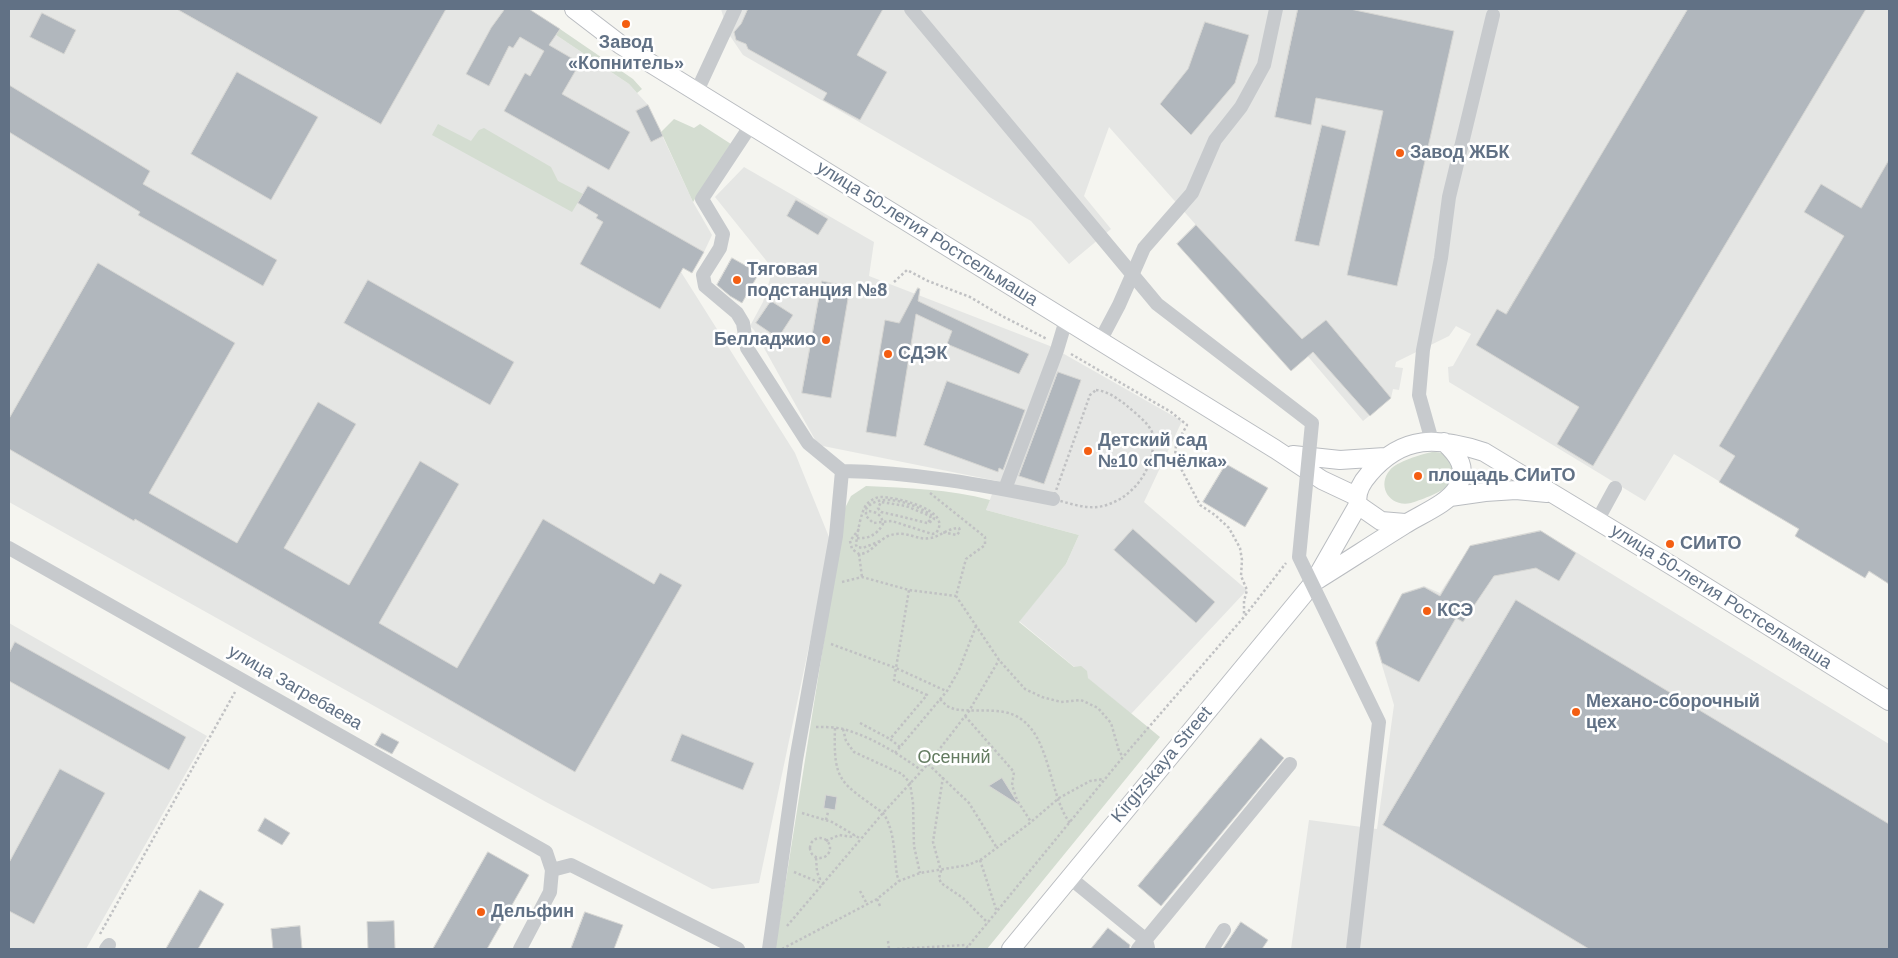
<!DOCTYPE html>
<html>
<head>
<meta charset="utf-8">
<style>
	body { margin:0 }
	#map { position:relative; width:1898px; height:958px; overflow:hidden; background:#f5f5f0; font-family:Arial,sans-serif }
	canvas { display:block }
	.frame { position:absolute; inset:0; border:10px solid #617185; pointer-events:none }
</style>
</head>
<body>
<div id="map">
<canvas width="1898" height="958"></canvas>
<div class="frame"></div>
</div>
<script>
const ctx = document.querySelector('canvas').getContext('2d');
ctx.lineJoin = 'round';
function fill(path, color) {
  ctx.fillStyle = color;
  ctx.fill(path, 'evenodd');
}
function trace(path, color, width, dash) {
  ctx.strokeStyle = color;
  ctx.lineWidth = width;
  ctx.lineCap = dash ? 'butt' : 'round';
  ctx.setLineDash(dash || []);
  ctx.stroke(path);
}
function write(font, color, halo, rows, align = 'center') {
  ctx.font = font + ' Arial,sans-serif';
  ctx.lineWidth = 5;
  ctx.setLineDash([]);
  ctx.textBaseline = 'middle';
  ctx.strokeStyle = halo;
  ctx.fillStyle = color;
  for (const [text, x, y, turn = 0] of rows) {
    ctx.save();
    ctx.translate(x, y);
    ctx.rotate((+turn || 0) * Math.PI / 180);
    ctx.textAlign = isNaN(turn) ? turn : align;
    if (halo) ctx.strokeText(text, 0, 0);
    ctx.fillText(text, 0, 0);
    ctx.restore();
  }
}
const built = new Path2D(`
	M 9,9 L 529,9 L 560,29 L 556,35 L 629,84 L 648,105 L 693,202 L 712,235 L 704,252 L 683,268 L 681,272 L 795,453 L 831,542 L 759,883 L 712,889 L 546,802 L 9,502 Z
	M 721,9 L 1889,9 L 1889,584 L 1869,572 L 1865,578 L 1795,536 L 1798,529 L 1674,454 L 1645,501 L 1449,382 L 1448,367 L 1453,366 L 1471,334 L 1456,326 L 1449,336 L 1396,362 L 1395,367 L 1403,368 L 1399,390 L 1393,389 L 1391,398 L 1363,421 L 1196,225 L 1109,127 L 1084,196 L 1111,229 L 1069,264 L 1031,221 L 743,55 L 728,33 Z
	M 744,167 L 874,242 L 869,276 L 1050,346 L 1182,421 L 1144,502 L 1247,590 L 1131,714 L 1019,621 L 1066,564 L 1079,535 L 986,510 L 997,481 L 818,445 L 754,330 L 750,326 L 763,302 L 773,269 L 715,197 Z
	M 1540,530 L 1889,744 L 1889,949 L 1291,949 L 1309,820 L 1377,829 L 1394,705 L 1375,642 L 1402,593 L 1424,586 L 1440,593 L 1471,545 Z
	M 9,623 L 207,736 L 86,949 L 9,949 Z`);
const green = new Path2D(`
	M 560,29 L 633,79 L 642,89 L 637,93 L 629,84 L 556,35 Z
	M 674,119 L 694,128 L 700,124 L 731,144 L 693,202 L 661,132 Z
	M 438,124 L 471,141 L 479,130 L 484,128 L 551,167 L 558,181 L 583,194 L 572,212 L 432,135 Z
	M 1432,452 C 1436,452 1440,452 1444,454 C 1456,460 1455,478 1446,487 C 1442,492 1418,501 1411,503 C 1390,508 1376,486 1390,470 C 1396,462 1422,454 1432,452 Z
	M 866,486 C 908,488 949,489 990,500 L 986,510 L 1079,535 L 1066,564 L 1019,622 L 1074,667 L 1081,666 L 1087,671 L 1088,678 L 1160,737 L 987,949 L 775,949 L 845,508 L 851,496 Z`);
const building = new Path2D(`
	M 177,9 L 446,9 L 381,124 Z
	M 505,9 L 529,9 L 560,29 L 549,45 L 580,63 L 562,94 L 630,132 L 609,170 L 504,111 L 525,73 L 530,76 L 544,51 L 520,37 L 513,48 L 509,46 L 489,86 L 466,74 L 491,28 Z
	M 748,9 L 883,9 L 857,55 L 887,72 L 860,120 L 823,100 L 827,93 L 748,49 L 746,44 L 736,40 L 734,32 L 741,24 Z
	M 1298,9 L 1350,9 L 1454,31 L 1397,286 L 1347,275 L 1383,111 L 1316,98 L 1311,125 L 1275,117 Z
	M 1688,9 L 1866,9 L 1593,466 L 1557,444 L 1579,407 L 1476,345 L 1497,309 L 1506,314 Z
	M 42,13 L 76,30 L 64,54 L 30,37 Z
	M 1205,22 L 1249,35 L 1235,83 L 1191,135 L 1160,104 L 1188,69 Z
	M 237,72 L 318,117 L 271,200 L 191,154 Z
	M 9,85 L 150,171 L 143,184 L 277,260 L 263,286 L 138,215 L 140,212 L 9,132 Z
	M 648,105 L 663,136 L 651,142 L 636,111 Z
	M 1322,125 L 1346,131 L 1319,246 L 1295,241 Z
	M 1889,160 L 1889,584 L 1869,571 L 1865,578 L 1795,536 L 1799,529 L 1719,482 L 1735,456 L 1719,446 L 1844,236 L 1804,212 L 1821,184 L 1861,208 Z
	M 588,186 L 704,252 L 692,273 L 683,268 L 660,309 L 580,264 L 603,222 L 596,218 L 598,215 L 578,203 Z
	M 796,200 L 828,219 L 818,235 L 787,216 Z
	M 1196,225 L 1302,339 L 1326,320 L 1391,398 L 1370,416 L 1313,352 L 1291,371 L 1177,244 Z
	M 732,258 L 759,273 L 742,303 L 730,296 L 717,285 Z
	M 98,263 L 235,343 L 149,493 L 237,543 L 318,402 L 356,424 L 284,548 L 349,585 L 420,461 L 459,484 L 379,623 L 457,668 L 543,519 L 654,584 L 660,573 L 682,585 L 575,772 L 135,519 L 134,521 L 9,449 L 9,419 Z
	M 368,280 L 514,362 L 490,405 L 344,323 Z
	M 822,281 L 850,287 L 831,398 L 802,393 Z
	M 918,288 L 920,289 L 918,301 L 1029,354 L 1019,374 L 947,344 L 952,331 L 916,314 L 896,437 L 866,432 L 885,320 L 899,323 Z
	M 771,301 L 793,315 L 778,338 L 756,323 Z
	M 1058,372 L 1081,380 L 1044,484 L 1019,476 Z
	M 947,381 L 1025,410 L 1003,470 L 999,468 L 998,472 L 924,445 Z
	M 1226,464 L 1268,488 L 1245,527 L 1203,502 Z
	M 1133,529 L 1215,602 L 1196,623 L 1114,550 Z
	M 1541,531 L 1576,553 L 1559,581 L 1536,568 L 1494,576 L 1463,622 L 1456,618 L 1419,682 L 1382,663 L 1376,643 L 1402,594 L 1424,587 L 1440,596 L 1470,546 Z
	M 1516,600 L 1889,824 L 1889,949 L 1589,949 L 1383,825 Z
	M 15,642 L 186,737 L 169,770 L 9,681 L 9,654 Z
	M 382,733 L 399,742 L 392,754 L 375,745 Z
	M 682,734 L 754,763 L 743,790 L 671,761 Z
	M 1261,738 L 1284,758 L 1161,906 L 1138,886 Z
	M 60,769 L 105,793 L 34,924 L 9,911 L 9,863 Z
	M 1002,778 L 1019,805 L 989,786 Z
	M 826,795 L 837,797 L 835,810 L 824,808 Z
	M 265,818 L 290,833 L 282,845 L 258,831 Z
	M 488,852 L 529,875 L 487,949 L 433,949 Z
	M 200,890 L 224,904 L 198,949 L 166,949 Z
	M 585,912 L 623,925 L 614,949 L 571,949 Z
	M 394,921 L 395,949 L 368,949 L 367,922 Z
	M 1241,922 L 1268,940 L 1262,949 L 1223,949 Z
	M 300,926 L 302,949 L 273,949 L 271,929 Z
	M 1108,928 L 1130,945 L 1129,949 L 1091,949 Z`);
const path = new Path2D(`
	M 894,282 L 907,270 L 928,281 L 970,297 L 1002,316 L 1047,339
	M 1071,354 L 1171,412 L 1187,425 L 1176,445 L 1175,457 L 1200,505 L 1215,515 L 1229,528 L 1240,548 L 1242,560 L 1241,576 L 1247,590 L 1244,601 L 1244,615
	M 1096,390 C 1107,391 1117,398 1126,405 C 1136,414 1150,423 1154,437 C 1155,440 1153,445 1153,448 C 1149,476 1130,499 1103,506 C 1087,510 1069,503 1053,499 L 1090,395 Z
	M 930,493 L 985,537 L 985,545 L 966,559 L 956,596 L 999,660 L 1025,689 L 1042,697 L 1061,702 L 1081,700 L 1098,708 L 1111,723 L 1119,751 L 1123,757
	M 859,529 L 850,541 L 852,549 L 859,554 C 871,554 877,541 888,536 C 907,529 916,541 930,538 C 940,537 947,528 959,528 L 960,531 L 957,535 L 942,532
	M 857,538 C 868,539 877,535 883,524 C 882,514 875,511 866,511
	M 880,541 L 863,548 L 857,547 L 856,545 C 857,535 861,510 867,504 C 871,500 876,497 881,497 C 896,497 954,510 936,533 L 932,534 L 892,521 L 873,523 L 866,516 L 866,509 C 880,490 917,505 933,516 L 934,519 L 929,523 L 927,523 L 899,516 L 881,512 L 878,508 L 881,502 L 906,506 L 930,516 L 931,519 L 927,523
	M 859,554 L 862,577
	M 842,582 L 862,577 L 909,590 L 956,596
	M 831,644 L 896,668 L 946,691
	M 940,699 L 947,706 L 954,709 C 970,712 988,709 1004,712 C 1052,721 1046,792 1070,823
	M 965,716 L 1014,772 L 1012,785 L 1017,800 L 1031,822
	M 860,723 L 890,739
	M 816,727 C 825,727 835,727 843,729 C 872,737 897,753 921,770
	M 835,728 C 833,783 841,782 883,813 C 895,830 894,855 897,875 L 899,881
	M 843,729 L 846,741 L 854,752 L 902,774 L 910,783 L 913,803 L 914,846 L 920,873
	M 900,747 L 890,739 L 927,695 L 894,680 L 909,590
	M 895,753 L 947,691 L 959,670 L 976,626
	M 928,764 L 969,803 L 997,848
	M 943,777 L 933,842 L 941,871 L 939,878 L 941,883 L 963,898 L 988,923
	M 802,813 L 832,822 L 861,839
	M 826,820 L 828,812
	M810 848a10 10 0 1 1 20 0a10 10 0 1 1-20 0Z
	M 826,841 L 839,835 L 853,837 L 855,835
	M 816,858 L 817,872 L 820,879 L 819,881
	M 980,860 L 997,912
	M 794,872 L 823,884
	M 860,891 L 867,904
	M 877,899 L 880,906
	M 787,926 L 883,813 L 928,764 L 969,711 L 999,660
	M 100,934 L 235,692
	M 888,941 L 889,949
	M 782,949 L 877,899 L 899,881 L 920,873 L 968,865 L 982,859 L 1031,822 L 1059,798 L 1090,781 L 1104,779
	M 897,949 L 965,945 L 968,947
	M 966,949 L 1123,757 L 1244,617 L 1286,563`);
const minor = new Path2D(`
	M 697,91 L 735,9
	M 751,125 L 702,199 L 723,234 L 720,248 L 703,275 L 705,286 L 737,313 L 743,323 L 747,348 L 808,443 L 842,471 L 836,536 L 796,760 L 769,949
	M 1100,341 L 1119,305 L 1144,248 L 1192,193 L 1215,140 L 1241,107 L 1264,65 L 1276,9
	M 1432,441 L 1419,395 L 1423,350 L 1441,258 L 1449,197 L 1493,15
	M 842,471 C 913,472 984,485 1053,499
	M 1005,489 L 1057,350 L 1066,320
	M 1597,521 L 1615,488
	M 9,548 L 546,852 L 552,870 L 550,892 L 520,949
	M 552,870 L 571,865 L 738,949
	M 1069,877 L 1146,940 L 1148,948
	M 106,949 L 109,945
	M 1138,949 L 1290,764
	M 1212,949 L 1224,930`);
const major = new Path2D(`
	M 574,9 L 621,45 L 1275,449 L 1322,480 L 1356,496
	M 1293,455 L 1340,460 L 1385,457
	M 1450,497 L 1485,492 L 1516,490 L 1547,493
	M 1405,523 L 1381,521 L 1358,505 C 1355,493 1361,483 1369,474 C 1403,434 1438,437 1484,452 L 1674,567 L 1889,701
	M 1317,580 C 1346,562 1375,543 1404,525 C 1419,515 1448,504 1457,488 C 1468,468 1459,456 1444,442
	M 1011,949 L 1314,582 L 1358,505`);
const minorBridge = new Path2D(`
	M 911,9 L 1157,304 L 1312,423 L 1299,557 L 1379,722 L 1353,949`);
const markers = [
	[626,24,5,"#f45e12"],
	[1400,153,5,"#f45e12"],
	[737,280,5,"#f45e12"],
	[826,340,5,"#f45e12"],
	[888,354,5,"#f45e12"],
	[1088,451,5,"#f45e12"],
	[1418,476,5,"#f45e12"],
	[1670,544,5,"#f45e12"],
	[1427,611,5,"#f45e12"],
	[1576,712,5,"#f45e12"],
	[481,912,5,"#f45e12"]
];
const poiNames = [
	["Завод",626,43,"center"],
	["«Копнитель»",626,64,"center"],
	["Завод ЖБК",1410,153],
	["Тяговая",747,270],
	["подстанция №8",747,291],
	["Белладжио",816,340,"right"],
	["СДЭК",898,354],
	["Детский сад",1098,441],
	["№10 «Пчёлка»",1098,462],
	["площадь СИиТО",1428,476],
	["СИиТО",1680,544],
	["КСЭ",1437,611],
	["Механо-сборочный",1586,702],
	["цех",1586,723],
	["Дельфин",491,912]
];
const streetNames = [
	["улица 50-летия Ростсельмаша",927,234,32],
	["улица 50-летия Ростсельмаша",1721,597,32],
	["улица Загребаева",295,688,30],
	["Kirgizskaya Street",1162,765,-50]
];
const parkNames = [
	["Осенний",954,758]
];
fill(built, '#e5e6e4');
fill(green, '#d4ddd1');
fill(building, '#b1b7bd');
trace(building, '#d6d6d3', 1);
trace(major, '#b9bcc0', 20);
trace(path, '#c0c1c3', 2.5, [2.5, 2.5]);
trace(minor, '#c7cacd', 14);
trace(major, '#fff', 18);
trace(minorBridge, '#c7cacd', 14);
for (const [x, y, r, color] of markers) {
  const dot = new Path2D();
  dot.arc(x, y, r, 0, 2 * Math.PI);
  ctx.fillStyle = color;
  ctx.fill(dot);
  trace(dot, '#fff', 2);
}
write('bold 18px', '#617185', '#fff', poiNames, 'left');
write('18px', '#617185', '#fff', streetNames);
write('18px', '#637b60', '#fff', parkNames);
</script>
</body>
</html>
